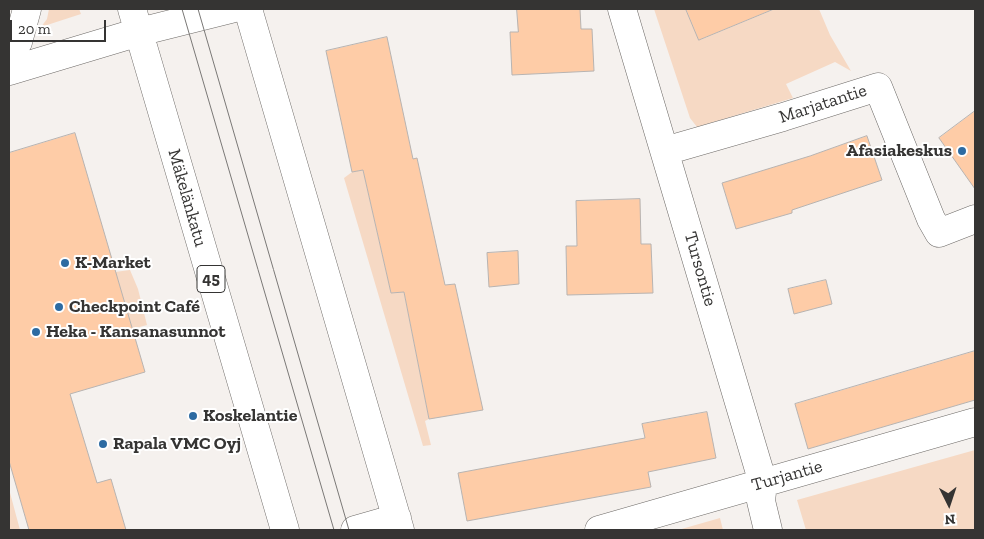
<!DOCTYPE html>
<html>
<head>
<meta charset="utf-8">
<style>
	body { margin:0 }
	#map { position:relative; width:984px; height:539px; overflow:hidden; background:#f5f1ee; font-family:"Zilla Slab",serif }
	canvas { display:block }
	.frame { position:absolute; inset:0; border:10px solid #353433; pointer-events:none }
	.north { position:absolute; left:924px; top:479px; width:50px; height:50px; -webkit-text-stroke:4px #fff; paint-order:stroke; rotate:176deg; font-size:14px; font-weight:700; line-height:20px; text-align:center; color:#353433 }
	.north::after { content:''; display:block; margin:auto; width:18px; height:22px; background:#353433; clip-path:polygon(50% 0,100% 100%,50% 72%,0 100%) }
	.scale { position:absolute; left:10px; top:20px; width:96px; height:22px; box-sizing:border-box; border:2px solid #353433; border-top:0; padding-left:6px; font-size:15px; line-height:18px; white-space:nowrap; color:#353433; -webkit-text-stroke:4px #fff; paint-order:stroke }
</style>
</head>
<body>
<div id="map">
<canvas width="984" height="539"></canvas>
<div class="frame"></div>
<div class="north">N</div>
<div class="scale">20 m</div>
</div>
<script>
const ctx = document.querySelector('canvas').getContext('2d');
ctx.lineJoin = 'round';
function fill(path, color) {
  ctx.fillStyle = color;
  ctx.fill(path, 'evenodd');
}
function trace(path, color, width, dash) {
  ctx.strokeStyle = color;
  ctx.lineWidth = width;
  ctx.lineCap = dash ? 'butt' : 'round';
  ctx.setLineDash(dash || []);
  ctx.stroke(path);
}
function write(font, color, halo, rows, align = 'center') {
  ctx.font = font + ' "Zilla Slab",serif';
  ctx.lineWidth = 4;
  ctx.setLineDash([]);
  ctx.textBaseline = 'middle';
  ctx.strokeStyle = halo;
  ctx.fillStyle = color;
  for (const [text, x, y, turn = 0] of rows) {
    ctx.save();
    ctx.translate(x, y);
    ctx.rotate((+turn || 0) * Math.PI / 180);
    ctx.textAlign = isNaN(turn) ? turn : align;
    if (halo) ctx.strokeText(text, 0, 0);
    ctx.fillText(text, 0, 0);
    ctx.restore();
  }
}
const green = new Path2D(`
	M 49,9 L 79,9 L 81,14 L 41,27 L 47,19 Z
	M 654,9 L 686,9 L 700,40 L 775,9 L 819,9 L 830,35 L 851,71 L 835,62 L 786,84 L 793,98 L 697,127 L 690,118 Z
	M 363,170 L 391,293 L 404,292 L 429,419 L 425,421 L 431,445 L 423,446 L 344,178 L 352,172 Z
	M 130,270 L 138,289 L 147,325 L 132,329 L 115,272 Z
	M 975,450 L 975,530 L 806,530 L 797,500 Z
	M 9,489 L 20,530 L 9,530 Z
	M 720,518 L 723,530 L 678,530 Z`);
const building = new Path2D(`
	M 517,9 L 580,9 L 581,29 L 592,29 L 594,71 L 512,75 L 510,32 L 518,32 Z
	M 686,9 L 774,9 L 699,40 Z
	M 387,37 L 413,159 L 417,158 L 445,285 L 455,284 L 483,410 L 429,419 L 404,292 L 391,293 L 363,170 L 352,172 L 326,51 Z
	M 975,111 L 975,189 L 939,138 Z
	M 75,133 L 145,372 L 70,394 L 97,483 L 111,479 L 126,530 L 29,530 L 9,461 L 9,153 Z
	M 867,136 L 882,180 L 792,210 L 792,213 L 736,229 L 722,183 L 810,156 Z
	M 640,199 L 641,244 L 651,244 L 653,293 L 567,295 L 566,246 L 577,246 L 576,201 Z
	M 518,251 L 519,284 L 489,287 L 487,253 Z
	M 826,280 L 832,304 L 794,314 L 788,289 Z
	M 975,351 L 975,400 L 808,449 L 795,404 Z
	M 707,412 L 716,458 L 648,472 L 651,487 L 467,521 L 458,473 L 645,438 L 642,424 Z`);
const street = new Path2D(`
	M 622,9 L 763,483 L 761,501 L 768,530
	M 665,151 L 783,117 L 878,87 L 931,219 L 939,233 L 975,219
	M 599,530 L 975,422`);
const primary = new Path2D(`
	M 132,9 L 285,530
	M 248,9 L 400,530
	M 9,56 L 18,42 L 27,9
	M 9,71 L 139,32 L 231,9
	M 355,530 L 397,518`);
const tram = new Path2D(`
	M 182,9 L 334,530
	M 198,9 L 349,530`);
const markers = [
	[962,151,5,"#2d6ba2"],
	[65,263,5,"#2d6ba2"],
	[59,307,5,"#2d6ba2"],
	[36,332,5,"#2d6ba2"],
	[193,416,5,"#2d6ba2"],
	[103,444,5,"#2d6ba2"]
];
const shields = [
	[211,279,28]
];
const shieldNames = [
	["45",211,279]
];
const streetNames = [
	["Marjatantie",823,104,-18],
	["Mäkelänkatu",187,198,74],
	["Tursontie",700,269,74],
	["Turjantie",787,476,-16]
];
const poiNames = [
	["Afasiakeskus",952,151,"right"],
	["K-Market",75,263],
	["Checkpoint Café",69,307],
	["Heka - Kansanasunnot",46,332],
	["Koskelantie",203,416],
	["Rapala VMC Oyj",113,444]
];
fill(green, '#f6d9c4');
fill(building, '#fecca7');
trace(building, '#b7b3b1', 1);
trace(street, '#6d6a67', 29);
trace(primary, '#6d6a67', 29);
trace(street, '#fff', 28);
trace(primary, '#fff', 28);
trace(tram, '#7a7876', 1);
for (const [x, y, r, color] of markers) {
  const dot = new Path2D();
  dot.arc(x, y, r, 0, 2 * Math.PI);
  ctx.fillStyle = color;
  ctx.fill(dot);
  trace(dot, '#fff', 2);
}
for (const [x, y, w] of shields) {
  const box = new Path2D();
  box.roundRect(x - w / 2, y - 13.5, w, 27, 4);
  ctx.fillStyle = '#fff';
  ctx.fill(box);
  trace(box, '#353433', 1);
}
write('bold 16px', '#353433', null, shieldNames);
write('18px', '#353433', '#fff', streetNames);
write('bold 18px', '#353433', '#fff', poiNames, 'left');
</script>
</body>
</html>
